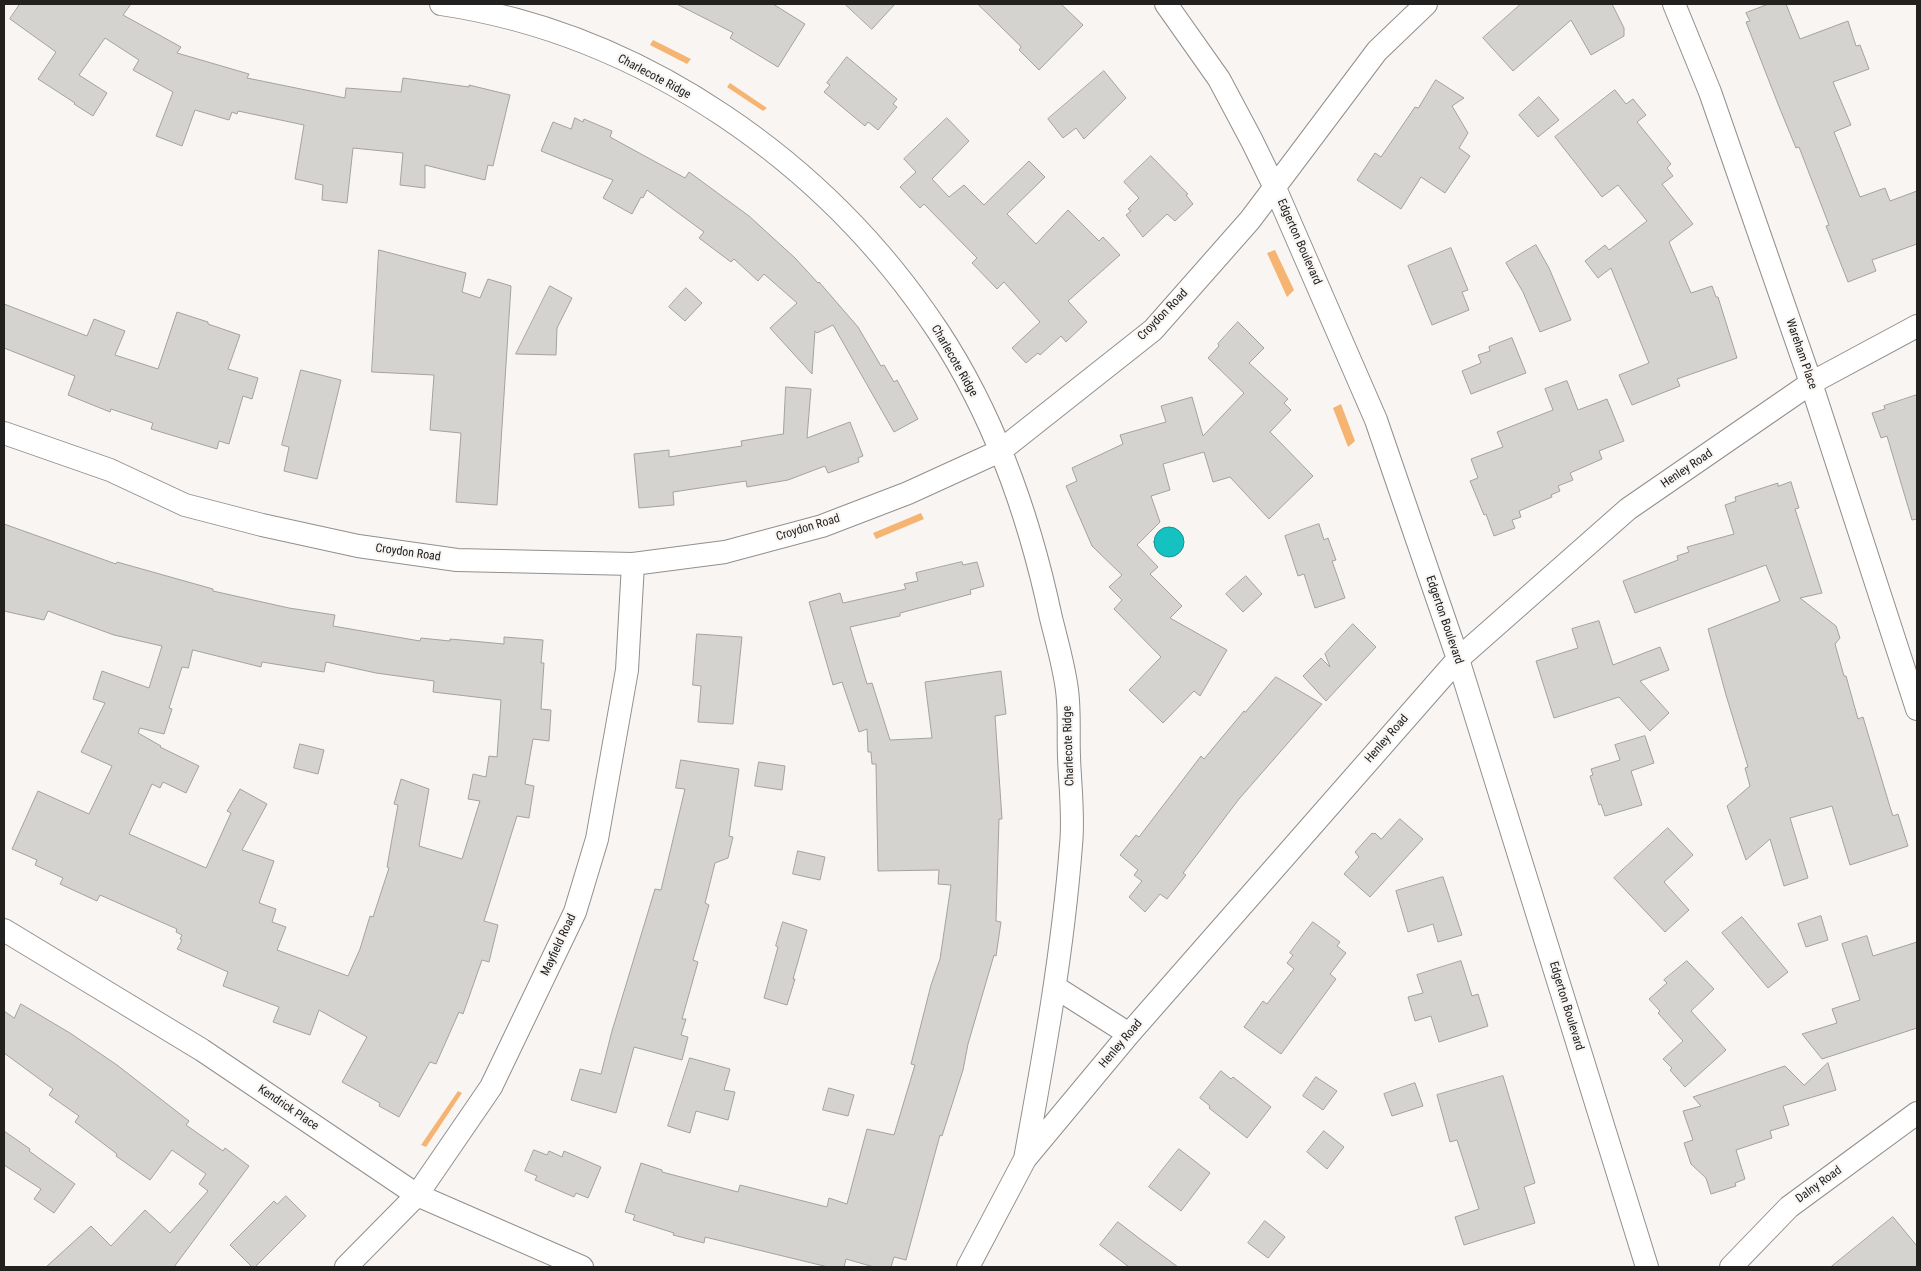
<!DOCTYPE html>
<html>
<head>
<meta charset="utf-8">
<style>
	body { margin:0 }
	#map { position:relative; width:1921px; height:1271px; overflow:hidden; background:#f8f5f2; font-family:"Roboto Condensed",sans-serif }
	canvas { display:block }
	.frame { position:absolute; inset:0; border:5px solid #222120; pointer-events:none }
</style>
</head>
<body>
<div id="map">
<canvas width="1921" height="1271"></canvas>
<div class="frame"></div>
</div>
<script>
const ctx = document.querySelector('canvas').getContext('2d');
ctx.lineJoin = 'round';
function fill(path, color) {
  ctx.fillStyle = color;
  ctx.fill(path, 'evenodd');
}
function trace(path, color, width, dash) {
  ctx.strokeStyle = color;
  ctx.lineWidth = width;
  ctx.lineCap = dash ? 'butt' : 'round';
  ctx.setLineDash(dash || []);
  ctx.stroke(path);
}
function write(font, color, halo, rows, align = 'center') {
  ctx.font = font + ' "Roboto Condensed",sans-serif';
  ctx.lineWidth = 4;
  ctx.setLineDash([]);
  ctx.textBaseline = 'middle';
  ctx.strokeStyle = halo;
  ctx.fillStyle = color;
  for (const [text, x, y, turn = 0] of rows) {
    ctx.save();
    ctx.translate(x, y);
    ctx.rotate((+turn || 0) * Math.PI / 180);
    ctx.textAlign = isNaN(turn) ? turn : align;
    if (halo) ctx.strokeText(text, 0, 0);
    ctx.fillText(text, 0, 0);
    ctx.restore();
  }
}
const green = new Path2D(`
	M 653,40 L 691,59 L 687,64 L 650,45 Z
	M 730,83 L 767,108 L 763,111 L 727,87 Z
	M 1275,250 L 1294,290 L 1287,297 L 1267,253 Z
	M 1341,404 L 1355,441 L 1348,447 L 1333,408 Z
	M 921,513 L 924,519 L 876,539 L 873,533 Z
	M 458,1091 L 462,1093 L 426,1147 L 421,1145 Z`);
const water = new Path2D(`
	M1154 542a15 15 0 1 1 30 0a15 15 0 1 1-30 0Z`);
const building = new Path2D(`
	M 20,4 L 131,4 L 123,15 L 181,47 L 177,53 L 249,74 L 247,78 L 345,98 L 346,88 L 401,92 L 403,78 L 469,87 L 469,85 L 510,95 L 493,166 L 488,165 L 485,180 L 425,165 L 425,188 L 400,185 L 403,153 L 353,148 L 347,203 L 322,200 L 323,185 L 295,179 L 304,125 L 238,111 L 237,114 L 232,112 L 229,120 L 195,110 L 182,146 L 156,136 L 173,92 L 133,70 L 139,60 L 105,38 L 79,75 L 107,93 L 93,116 L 74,104 L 75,103 L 38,79 L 56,52 L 10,19 Z
	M 677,4 L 773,4 L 805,24 L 778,67 L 730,38 L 733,33 Z
	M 845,4 L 895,4 L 872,29 Z
	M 978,4 L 1061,4 L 1083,25 L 1039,70 L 1019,50 L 1021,47 Z
	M 1521,4 L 1612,4 L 1624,28 L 1624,36 L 1591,55 L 1571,20 L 1513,71 L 1483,38 Z
	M 1769,4 L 1786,4 L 1800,39 L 1848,21 L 1856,46 L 1860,45 L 1869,69 L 1833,82 L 1851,125 L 1834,132 L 1860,197 L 1885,188 L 1890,201 L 1917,191 L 1917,244 L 1872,260 L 1876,271 L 1848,282 L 1826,226 L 1829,225 L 1799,147 L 1796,148 L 1778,104 L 1746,22 L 1750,21 L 1746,13 Z
	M 847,57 L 897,99 L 893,104 L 897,107 L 878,130 L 868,122 L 865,126 L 824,92 L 830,85 L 827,83 Z
	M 1104,71 L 1126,98 L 1084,139 L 1076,128 L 1063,138 L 1048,119 Z
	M 1436,80 L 1464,98 L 1452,106 L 1468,133 L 1459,148 L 1470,156 L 1445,193 L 1421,177 L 1401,209 L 1357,180 L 1375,153 L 1381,157 L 1415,107 L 1418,108 Z
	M 1615,90 L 1626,104 L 1633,99 L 1646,115 L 1637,122 L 1671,164 L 1667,168 L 1673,176 L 1662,184 L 1693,224 L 1669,242 L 1691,293 L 1712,286 L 1716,297 L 1718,297 L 1737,358 L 1677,379 L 1680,386 L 1632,405 L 1619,375 L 1649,363 L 1611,268 L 1598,278 L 1585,261 L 1605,245 L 1609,250 L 1647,221 L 1618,185 L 1602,197 L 1555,137 Z
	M 1539,97 L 1559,120 L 1538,137 L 1519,115 Z
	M 575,118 L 583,122 L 584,119 L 612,131 L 610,137 L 685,178 L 689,172 L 749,216 L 795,258 L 818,283 L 819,282 L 858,327 L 881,366 L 884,365 L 894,382 L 897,380 L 918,419 L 894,432 L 833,325 L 817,333 L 815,331 L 812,374 L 770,328 L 797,303 L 764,274 L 758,281 L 734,259 L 731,262 L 699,238 L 704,232 L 647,190 L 643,198 L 641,197 L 632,214 L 603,198 L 613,180 L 541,151 L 553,122 L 571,129 Z
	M 947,118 L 969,141 L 932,179 L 949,197 L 964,185 L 984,205 L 1029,161 L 1045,177 L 1007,214 L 1036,244 L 1068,210 L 1099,241 L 1103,237 L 1120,255 L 1068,301 L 1087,322 L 1066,342 L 1061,336 L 1040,355 L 1038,353 L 1026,363 L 1012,348 L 1040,322 L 1004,282 L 997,289 L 972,263 L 977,258 L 924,204 L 920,208 L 900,187 L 916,172 L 904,159 Z
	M 1151,156 L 1188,194 L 1186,195 L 1193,204 L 1175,221 L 1167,214 L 1143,237 L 1126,215 L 1131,211 L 1128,209 L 1139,198 L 1124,182 Z
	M 1536,245 L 1549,268 L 1571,320 L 1540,332 L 1523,292 L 1506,263 Z
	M 1451,248 L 1468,290 L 1462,292 L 1469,310 L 1432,325 L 1408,266 Z
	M 379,250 L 466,273 L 462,292 L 480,298 L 488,279 L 511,286 L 497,505 L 456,502 L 461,433 L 430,430 L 434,375 L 372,372 Z
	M 550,286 L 572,298 L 557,328 L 556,355 L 516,354 Z
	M 686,288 L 702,303 L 685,321 L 669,307 Z
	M 4,304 L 87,336 L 94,319 L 125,331 L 115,355 L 158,369 L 177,312 L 208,322 L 208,324 L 240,335 L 228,369 L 258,378 L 252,399 L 243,396 L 229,444 L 219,441 L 217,449 L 151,429 L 153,423 L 111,409 L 110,412 L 68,395 L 75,376 L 4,348 Z
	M 1238,322 L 1264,348 L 1249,363 L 1288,399 L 1284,403 L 1291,410 L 1270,432 L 1313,476 L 1269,519 L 1230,477 L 1213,482 L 1204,452 L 1163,464 L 1170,490 L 1151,496 L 1160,522 L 1137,545 L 1158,567 L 1150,574 L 1182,606 L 1170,618 L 1227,650 L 1200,696 L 1194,691 L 1163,723 L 1129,690 L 1161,657 L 1114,609 L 1122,600 L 1109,587 L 1122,575 L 1092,546 L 1066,486 L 1077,481 L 1072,468 L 1123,444 L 1120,435 L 1166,422 L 1161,406 L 1192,397 L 1203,436 L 1244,393 L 1208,358 L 1219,346 L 1218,344 Z
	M 1512,338 L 1526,373 L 1471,394 L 1462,371 L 1481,363 L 1478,355 L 1490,351 L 1489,347 Z
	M 301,370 L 341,380 L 317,479 L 284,471 L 289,447 L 282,445 Z
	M 1567,381 L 1578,410 L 1607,399 L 1624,441 L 1599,451 L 1602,459 L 1570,473 L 1573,480 L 1558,486 L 1560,491 L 1551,495 L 1552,497 L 1519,511 L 1521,517 L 1512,520 L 1515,528 L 1494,536 L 1486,514 L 1484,515 L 1470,481 L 1478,478 L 1471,459 L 1503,447 L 1497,432 L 1553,410 L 1545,389 Z
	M 786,387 L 811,389 L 807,438 L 850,422 L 863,456 L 858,458 L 859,462 L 828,473 L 825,466 L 788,480 L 747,487 L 746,481 L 673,492 L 674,505 L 639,508 L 634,454 L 669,450 L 669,457 L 742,446 L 741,441 L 783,434 Z
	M 1917,395 L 1917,519 L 1912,520 L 1887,436 L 1881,438 L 1872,413 L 1885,409 L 1884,406 Z
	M 1791,482 L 1799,508 L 1795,509 L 1822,593 L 1800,598 L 1836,626 L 1840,638 L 1835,644 L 1844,676 L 1846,676 L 1858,719 L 1863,717 L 1890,807 L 1893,816 L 1898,814 L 1908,846 L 1850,865 L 1832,806 L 1790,818 L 1808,878 L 1784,886 L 1770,839 L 1746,860 L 1727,806 L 1750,786 L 1745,768 L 1748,767 L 1726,695 L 1708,629 L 1780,601 L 1766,565 L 1635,613 L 1623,581 L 1678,560 L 1677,556 L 1689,552 L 1687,547 L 1734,534 L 1725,505 L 1736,501 L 1735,497 L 1778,483 L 1778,486 Z
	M 4,524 L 116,564 L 117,562 L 213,589 L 213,591 L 289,608 L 335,615 L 333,626 L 420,641 L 421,638 L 450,641 L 450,639 L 504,644 L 504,637 L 543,640 L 541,663 L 544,663 L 541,709 L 551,710 L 549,741 L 533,739 L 525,784 L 534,786 L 529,818 L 517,816 L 484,921 L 498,925 L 489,962 L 482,960 L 463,1014 L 459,1012 L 436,1064 L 430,1062 L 399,1117 L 379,1106 L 380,1103 L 342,1082 L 367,1037 L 319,1010 L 310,1035 L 273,1022 L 279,1007 L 223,986 L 228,972 L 177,949 L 182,940 L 180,939 L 182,935 L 176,932 L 177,929 L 100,895 L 97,901 L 60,884 L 63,878 L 35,865 L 37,860 L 12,849 L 38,791 L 89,814 L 112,766 L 81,752 L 105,703 L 93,699 L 102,671 L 149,688 L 162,646 L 114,635 L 48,611 L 44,620 L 4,611 ZM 193,650 L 261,667 L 262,662 L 324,672 L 326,662 L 376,673 L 434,681 L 433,692 L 501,700 L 497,757 L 489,756 L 486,777 L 473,774 L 468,799 L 480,801 L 462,859 L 419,846 L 429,789 L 401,779 L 394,804 L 398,805 L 387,867 L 389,868 L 373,917 L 370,916 L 360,949 L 348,976 L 277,950 L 286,927 L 272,922 L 276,909 L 259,903 L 274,861 L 242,850 L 267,804 L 240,789 L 227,811 L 231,813 L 206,868 L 129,834 L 152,784 L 160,788 L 163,782 L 186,793 L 199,766 L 160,747 L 161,746 L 138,733 L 140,728 L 164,734 L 172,709 L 169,708 L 182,667 L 188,668 Z
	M 1319,524 L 1324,540 L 1328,538 L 1336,560 L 1332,561 L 1345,598 L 1315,608 L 1304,574 L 1298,576 L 1285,536 Z
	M 962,562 L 963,565 L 977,562 L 984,586 L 970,590 L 971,594 L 900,613 L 900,616 L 850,627 L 867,684 L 872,683 L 890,740 L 932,738 L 925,682 L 1001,671 L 1006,714 L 995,716 L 1002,819 L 999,819 L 996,921 L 1001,922 L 996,956 L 994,955 L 968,1044 L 963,1070 L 942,1136 L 940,1135 L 906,1260 L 894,1257 L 891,1267 L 874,1267 L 846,1259 L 844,1267 L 828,1267 L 705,1237 L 704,1243 L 673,1235 L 674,1233 L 633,1220 L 635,1215 L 625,1212 L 641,1163 L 662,1170 L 662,1172 L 738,1192 L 740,1185 L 827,1207 L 829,1198 L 847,1204 L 867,1129 L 894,1135 L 915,1065 L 911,1064 L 931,985 L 940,959 L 951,885 L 938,884 L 939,870 L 878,871 L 876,764 L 872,764 L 871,752 L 868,752 L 867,729 L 859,732 L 842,682 L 833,685 L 809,602 L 840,593 L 843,603 L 906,589 L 904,584 L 918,581 L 916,573 Z
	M 1246,576 L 1262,594 L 1243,612 L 1226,594 Z
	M 1599,621 L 1613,665 L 1660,647 L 1669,670 L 1640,681 L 1669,713 L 1650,731 L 1619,697 L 1554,718 L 1536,661 L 1578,648 L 1572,629 Z
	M 1353,624 L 1376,647 L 1326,701 L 1303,676 L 1321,658 L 1330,667 L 1325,654 Z
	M 697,634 L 742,637 L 733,724 L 698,722 L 701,686 L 693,685 Z
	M 1276,677 L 1322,704 L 1239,799 L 1183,873 L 1186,875 L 1167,899 L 1160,894 L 1145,912 L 1129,897 L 1142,881 L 1134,875 L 1138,870 L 1120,855 L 1136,835 L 1139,837 L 1201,756 L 1204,759 L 1244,711 L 1245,712 Z
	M 1645,736 L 1654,763 L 1631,771 L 1642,805 L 1605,816 L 1601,804 L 1599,805 L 1590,776 L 1593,775 L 1591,769 L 1620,760 L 1615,745 Z
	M 300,744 L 324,750 L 318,774 L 294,768 Z
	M 681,760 L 739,769 L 729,836 L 733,837 L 728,858 L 715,863 L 705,903 L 709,905 L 693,960 L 698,962 L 682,1019 L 686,1019 L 681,1035 L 688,1037 L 682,1060 L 634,1047 L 616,1113 L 571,1100 L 580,1069 L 601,1074 L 612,1031 L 655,889 L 661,890 L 685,789 L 676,788 Z
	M 759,762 L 785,766 L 782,790 L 755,786 Z
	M 1400,819 L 1423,839 L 1370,897 L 1344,874 L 1359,857 L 1355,852 L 1372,833 L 1374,834 L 1375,833 L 1381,839 Z
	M 1668,828 L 1693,855 L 1664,882 L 1689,910 L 1665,932 L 1614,878 Z
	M 798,851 L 825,857 L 820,880 L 793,874 Z
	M 1443,877 L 1462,935 L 1438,942 L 1433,924 L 1408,932 L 1396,891 Z
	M 1821,916 L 1828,940 L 1806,947 L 1798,924 Z
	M 1742,917 L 1788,972 L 1768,988 L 1722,933 Z
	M 783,922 L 807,930 L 793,979 L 795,979 L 787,1005 L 764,998 L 778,947 L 776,946 Z
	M 1313,922 L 1340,942 L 1337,946 L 1346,953 L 1330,974 L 1336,979 L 1281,1054 L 1244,1027 L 1263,1001 L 1267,1004 L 1294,969 L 1287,963 L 1293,955 L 1290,953 Z
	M 1867,936 L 1873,956 L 1917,942 L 1917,1028 L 1822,1059 L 1802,1034 L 1837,1023 L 1832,1009 L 1860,1000 L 1842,944 Z
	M 1461,961 L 1472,996 L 1478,994 L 1488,1026 L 1439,1042 L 1431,1016 L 1415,1021 L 1408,997 L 1423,993 L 1417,975 Z
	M 1687,961 L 1714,989 L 1691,1011 L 1726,1050 L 1685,1087 L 1670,1070 L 1672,1068 L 1663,1059 L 1683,1041 L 1658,1013 L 1660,1011 L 1649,999 L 1667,983 L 1664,980 Z
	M 21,1004 L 70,1033 L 117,1065 L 189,1121 L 186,1125 L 223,1151 L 225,1148 L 249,1166 L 174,1267 L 46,1267 L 91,1226 L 111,1246 L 145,1210 L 170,1233 L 208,1191 L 199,1184 L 206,1174 L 172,1150 L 150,1180 L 116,1156 L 117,1154 L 75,1122 L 79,1116 L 49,1095 L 53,1089 L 4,1053 L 4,1011 L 14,1018 Z
	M 690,1058 L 730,1069 L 724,1090 L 735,1092 L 728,1120 L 696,1111 L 690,1133 L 668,1126 Z
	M 1828,1063 L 1836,1090 L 1783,1106 L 1789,1125 L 1770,1131 L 1772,1138 L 1736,1150 L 1745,1179 L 1735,1183 L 1736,1186 L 1711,1194 L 1706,1178 L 1691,1164 L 1684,1143 L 1693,1140 L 1683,1111 L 1701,1106 L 1693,1097 L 1785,1066 L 1804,1085 Z
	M 1221,1071 L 1231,1079 L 1233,1077 L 1271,1107 L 1247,1138 L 1209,1108 L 1210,1106 L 1200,1098 Z
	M 1503,1076 L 1535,1183 L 1524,1187 L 1535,1223 L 1464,1245 L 1455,1217 L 1479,1209 L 1457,1140 L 1450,1142 L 1437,1095 Z
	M 1316,1077 L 1337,1091 L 1323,1110 L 1303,1096 Z
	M 1415,1083 L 1423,1106 L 1392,1116 L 1384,1094 Z
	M 829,1088 L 854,1095 L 848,1116 L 823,1110 Z
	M 4,1131 L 30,1149 L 29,1151 L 75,1184 L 54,1213 L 34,1199 L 41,1189 L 4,1165 Z
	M 1324,1131 L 1344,1147 L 1327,1169 L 1307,1152 Z
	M 1179,1149 L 1210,1173 L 1181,1211 L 1149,1187 Z
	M 534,1150 L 547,1155 L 549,1151 L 562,1157 L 564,1151 L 601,1167 L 588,1198 L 576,1193 L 574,1197 L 535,1180 L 537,1176 L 525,1171 Z
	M 286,1196 L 306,1216 L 255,1267 L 252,1267 L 230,1245 L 274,1201 L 277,1204 Z
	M 1893,1217 L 1917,1246 L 1917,1267 L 1831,1267 Z
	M 1265,1221 L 1285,1237 L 1268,1258 L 1248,1243 Z
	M 1118,1222 L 1140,1239 L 1178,1267 L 1129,1267 L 1100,1245 Z`);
const minor = new Path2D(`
	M 441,4 C 643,34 826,162 938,331 C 994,416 1030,519 1051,618 C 1057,642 1064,666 1067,690 C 1070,712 1068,735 1069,757 C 1070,786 1074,816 1071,845 C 1063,951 1044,1055 1025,1159
	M 1166,4 L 1219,79 L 1252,141 L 1275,188 L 1376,420 L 1458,659 L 1647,1267
	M 1674,4 L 1710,92 L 1811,383 L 1917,709
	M 4,433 L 110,470 L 185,505 L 262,525 L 358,546 L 457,560 L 633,564 L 725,552 L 822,526 L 908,493 L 1000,451 L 1153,330 L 1250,220 L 1377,51 L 1426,4
	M 4,930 L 202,1050 L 417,1195 L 582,1267
	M 1055,987 L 1129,1034
	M 346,1267 L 417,1195 L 491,1087 L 575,912 L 597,839 L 627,670 L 633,564
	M 968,1267 L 1025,1159 L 1129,1034 L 1458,659 L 1628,509 L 1811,383 L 1917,326
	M 1731,1267 L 1789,1207 L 1917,1113`);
const streetNames = [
	["Charlecote Ridge",654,77,28],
	["Edgerton Boulevard",1299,242,66],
	["Croydon Road",1163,315,-46],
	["Wareham Place",1801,354,71],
	["Charlecote Ridge",954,361,60],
	["Henley Road",1687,469,-34],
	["Croydon Road",808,528,-17],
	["Croydon Road",408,553,8],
	["Edgerton Boulevard",1444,620,71],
	["Henley Road",1387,739,-49],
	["Charlecote Ridge",1069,746,-92],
	["Mayfield Road",559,945,-65],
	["Edgerton Boulevard",1566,1006,73],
	["Henley Road",1121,1044,-50],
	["Kendrick Place",288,1108,34],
	["Dalny Road",1819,1185,-36]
];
fill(green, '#f6b473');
fill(water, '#16c2c1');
trace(water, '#1a9291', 1);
fill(building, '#d5d3d0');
trace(building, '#a4a29f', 1);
trace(minor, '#928f8d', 24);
trace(minor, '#fff', 22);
write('12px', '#222120', '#f8f5f2', streetNames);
</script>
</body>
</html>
